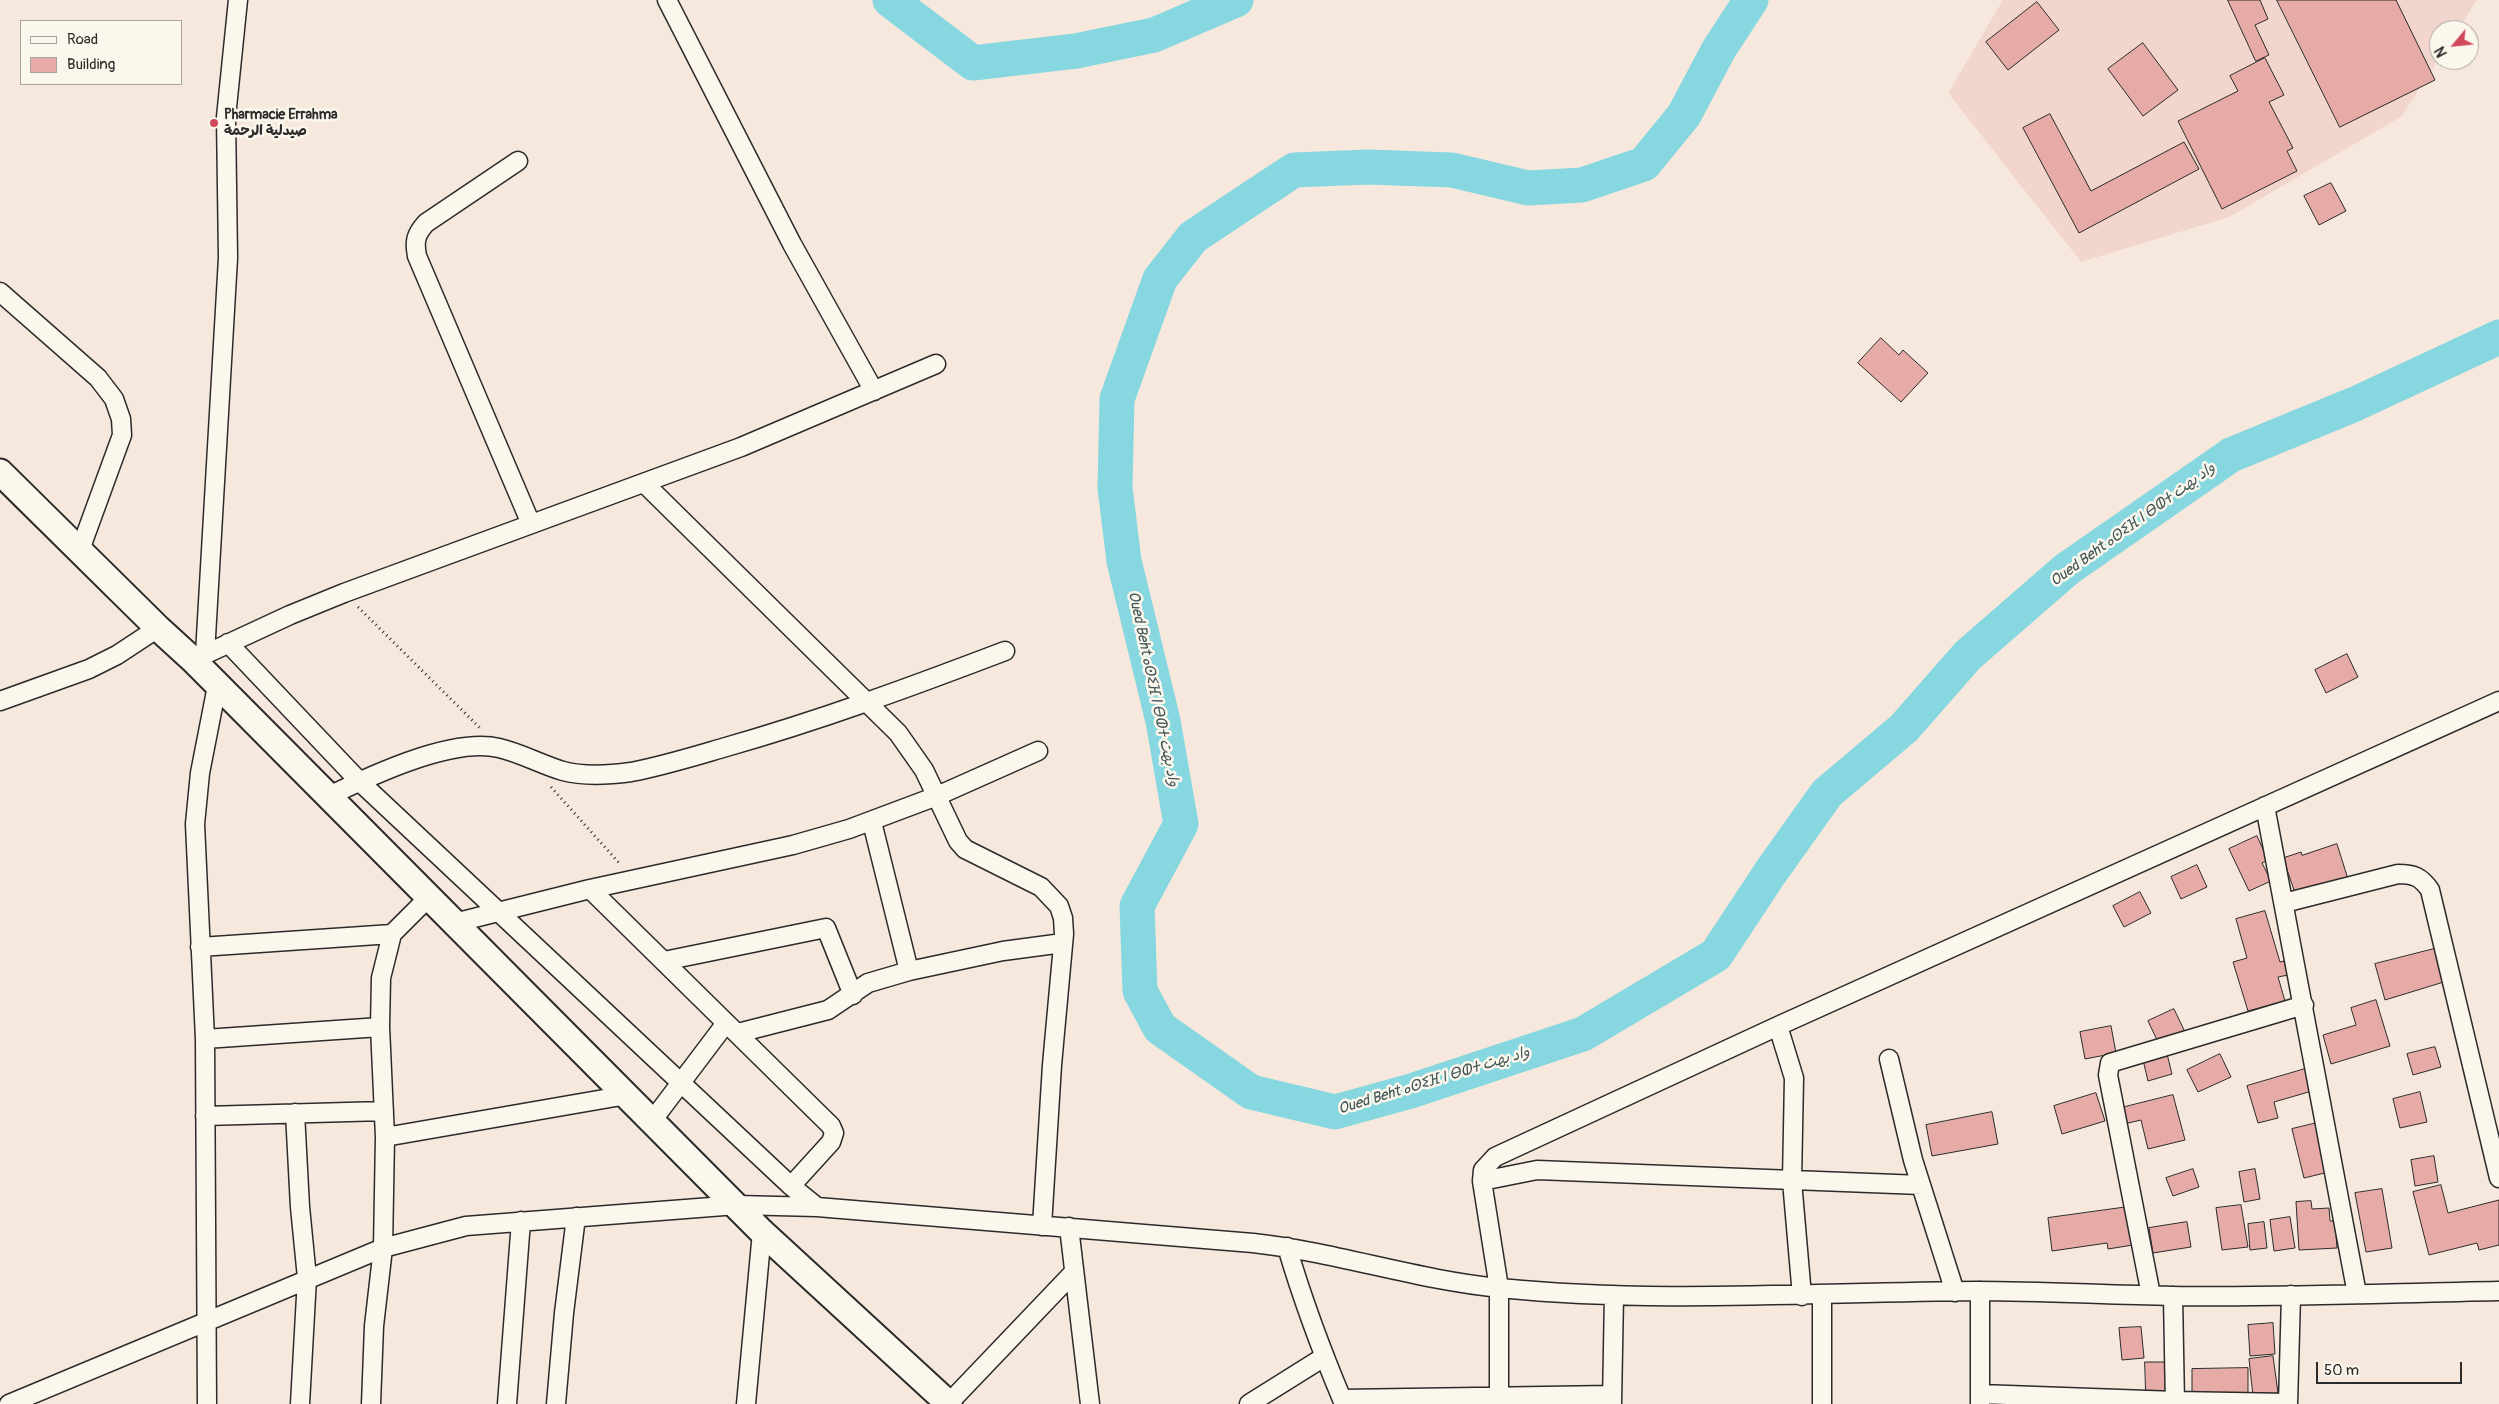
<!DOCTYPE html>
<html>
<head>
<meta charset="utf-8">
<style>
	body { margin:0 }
	#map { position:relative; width:2499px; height:1404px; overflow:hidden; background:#f7e8de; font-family:Pangolin,sans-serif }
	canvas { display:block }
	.legend { position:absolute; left:20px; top:20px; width:162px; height:65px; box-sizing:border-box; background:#fbf7ec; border:1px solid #a8a59f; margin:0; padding:6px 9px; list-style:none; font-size:15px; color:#2b2b2b }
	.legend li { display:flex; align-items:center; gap:10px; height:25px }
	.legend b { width:25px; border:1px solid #a8a59f }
	.north { position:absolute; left:2429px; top:20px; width:50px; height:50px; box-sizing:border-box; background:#fbf7ec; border:1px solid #a8a59f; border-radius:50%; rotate:242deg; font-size:14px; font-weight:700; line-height:20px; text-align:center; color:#2b2b2b }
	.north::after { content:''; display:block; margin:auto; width:18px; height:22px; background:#d1495b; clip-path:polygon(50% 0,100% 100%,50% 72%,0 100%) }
	.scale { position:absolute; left:2316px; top:1362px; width:146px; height:22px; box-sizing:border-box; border:2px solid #2b2b2b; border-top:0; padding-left:6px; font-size:15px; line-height:18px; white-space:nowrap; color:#2b2b2b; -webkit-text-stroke:4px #fbf7ec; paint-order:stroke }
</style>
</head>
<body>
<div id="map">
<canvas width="2499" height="1404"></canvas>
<ul class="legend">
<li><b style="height:6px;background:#fbf7ec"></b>Road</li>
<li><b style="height:14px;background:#e6aba6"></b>Building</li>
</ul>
<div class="north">N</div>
<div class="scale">50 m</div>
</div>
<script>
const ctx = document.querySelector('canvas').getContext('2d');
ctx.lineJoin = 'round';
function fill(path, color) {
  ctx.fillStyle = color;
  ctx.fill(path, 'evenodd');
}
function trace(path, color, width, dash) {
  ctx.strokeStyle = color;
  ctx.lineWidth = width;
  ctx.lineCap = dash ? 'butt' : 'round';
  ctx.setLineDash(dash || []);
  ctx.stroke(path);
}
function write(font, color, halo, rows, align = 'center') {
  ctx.font = font + ' Pangolin,"Playpen Sans Arabic","Noto Sans Tifinagh",sans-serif';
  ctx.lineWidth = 5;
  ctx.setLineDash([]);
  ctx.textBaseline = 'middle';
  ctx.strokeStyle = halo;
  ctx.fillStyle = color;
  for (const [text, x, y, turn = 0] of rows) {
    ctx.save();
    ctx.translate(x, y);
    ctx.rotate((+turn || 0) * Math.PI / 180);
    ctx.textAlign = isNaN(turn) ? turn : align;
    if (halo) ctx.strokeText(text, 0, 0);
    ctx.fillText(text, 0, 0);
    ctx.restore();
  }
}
const built = new Path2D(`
	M 2003,0 L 2477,0 L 2458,30 L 2439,30 L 2439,59 L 2401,117 L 2229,217 L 2081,262 L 1948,93 Z`);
const river = new Path2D(`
	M 890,0 L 973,63 L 1076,51 L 1154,35 L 1236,0
	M 1751,0 L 1719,49 L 1684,115 L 1644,164 L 1582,185 L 1528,188 L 1452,170 L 1368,167 L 1294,170 L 1193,237 L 1160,279 L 1117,399 L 1115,488 L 1124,561 L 1163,721 L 1181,824 L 1137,906 L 1140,991 L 1160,1028 L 1251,1092 L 1335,1112 L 1411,1091 L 1583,1034 L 1716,955 L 1770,873 L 1827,793 L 1904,728 L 1968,655 L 2067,569 L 2231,455 L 2355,404 L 2499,337`);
const building = new Path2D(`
	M 2228,0 L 2260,0 L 2268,19 L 2255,25 L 2269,55 L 2256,61 Z
	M 2277,0 L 2396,0 L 2435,80 L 2340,127 Z
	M 2037,2 L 2059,30 L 2008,70 L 1986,42 Z
	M 2143,43 L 2178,90 L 2143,116 L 2108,69 Z
	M 2265,58 L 2284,95 L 2269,102 L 2293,148 L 2287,151 L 2297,171 L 2222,209 L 2178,121 L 2238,91 L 2230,76 Z
	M 2050,114 L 2091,191 L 2184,142 L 2199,169 L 2079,233 L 2023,128 Z
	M 2331,183 L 2346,211 L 2319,225 L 2304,196 Z
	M 1881,338 L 1899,355 L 1903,350 L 1928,373 L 1901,402 L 1858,363 Z
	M 2347,654 L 2358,677 L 2326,693 L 2315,670 Z
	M 2257,836 L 2268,860 L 2262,863 L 2271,881 L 2249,891 L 2229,849 Z
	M 2337,844 L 2348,879 L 2296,896 L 2283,858 L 2301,852 L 2302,855 Z
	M 2197,865 L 2207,887 L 2181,899 L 2171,877 Z
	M 2140,892 L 2151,913 L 2124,927 L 2113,906 Z
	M 2265,911 L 2280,962 L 2284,961 L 2288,975 L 2278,977 L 2285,1001 L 2248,1011 L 2233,962 L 2247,958 L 2236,919 Z
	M 2438,948 L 2447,981 L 2385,1000 L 2375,964 Z
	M 2376,1000 L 2390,1046 L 2331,1064 L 2323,1035 L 2356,1025 L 2351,1008 Z
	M 2174,1009 L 2185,1032 L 2159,1044 L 2148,1021 Z
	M 2111,1026 L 2116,1053 L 2085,1059 L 2080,1032 Z
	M 2435,1047 L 2441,1067 L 2413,1075 L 2407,1054 Z
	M 2167,1054 L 2172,1074 L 2148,1081 L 2143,1060 Z
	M 2220,1054 L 2231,1077 L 2198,1092 L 2187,1070 Z
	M 2305,1069 L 2312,1091 L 2274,1102 L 2278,1118 L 2258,1123 L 2247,1086 Z
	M 2420,1092 L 2427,1122 L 2400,1128 L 2393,1099 Z
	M 2096,1093 L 2105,1121 L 2062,1134 L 2054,1106 Z
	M 2173,1095 L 2185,1140 L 2148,1149 L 2141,1120 L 2124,1124 L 2121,1108 Z
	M 1992,1112 L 1998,1144 L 1932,1156 L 1926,1125 Z
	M 2317,1123 L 2329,1172 L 2304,1178 L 2292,1129 Z
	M 2434,1156 L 2438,1182 L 2415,1186 L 2411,1160 Z
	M 2193,1169 L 2199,1187 L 2173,1196 L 2166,1178 Z
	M 2255,1169 L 2260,1199 L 2244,1202 L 2239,1172 Z
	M 2441,1185 L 2448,1213 L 2499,1200 L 2499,1245 L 2479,1250 L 2477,1243 L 2429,1255 L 2413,1192 Z
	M 2382,1189 L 2392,1248 L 2366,1252 L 2355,1193 Z
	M 2311,1201 L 2312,1209 L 2329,1208 L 2330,1221 L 2335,1221 L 2337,1248 L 2299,1250 L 2296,1202 Z
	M 2241,1205 L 2248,1247 L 2222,1250 L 2216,1208 Z
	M 2128,1207 L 2133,1245 L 2108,1249 L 2107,1243 L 2052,1251 L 2048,1218 Z
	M 2290,1217 L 2295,1248 L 2274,1251 L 2270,1220 Z
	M 2187,1222 L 2191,1247 L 2153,1253 L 2149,1228 Z
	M 2264,1222 L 2267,1248 L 2250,1250 L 2248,1224 Z
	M 2273,1323 L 2275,1354 L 2250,1356 L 2248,1325 Z
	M 2141,1327 L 2144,1358 L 2122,1360 L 2119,1328 Z
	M 2273,1356 L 2278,1393 L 2253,1396 L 2249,1359 Z
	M 2145,1362 L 2167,1362 L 2168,1391 L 2146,1392 Z
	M 2248,1368 L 2248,1393 L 2192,1394 L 2192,1369 Z`);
const path = new Path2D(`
	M 358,607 L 480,728
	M 551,787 L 620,864`);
const street = new Path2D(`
	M 667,0 L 792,244 L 874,391
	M 518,161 L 426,223 C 416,234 414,241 417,256 L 531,524
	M 0,292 L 98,378 L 114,399 L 121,419 L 122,435 L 80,550
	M 644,483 L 898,733 L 924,770 L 958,841 L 965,849 L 1041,887 L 1059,906 L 1063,918 L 1064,934 L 1052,1065 L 1042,1226
	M 228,643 L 359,781 L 791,1186 L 817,1207
	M 205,654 L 228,258 L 226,117 L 238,0
	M 193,660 L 290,615 L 344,593 L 741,447 L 936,364
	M 0,701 L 89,669 L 117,655 L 158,628
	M 327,797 C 370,776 452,737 499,748 C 521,753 542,765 563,771 C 585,777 609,775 631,772 C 663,766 695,756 726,747 C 821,720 913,686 1005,651
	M 2265,806 L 2357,1294
	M 872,822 L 909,971
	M 590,889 L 831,1126 L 834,1133 L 831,1142 L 791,1186
	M 2284,903 L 2398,874 C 2414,874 2421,877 2430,890 L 2499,1178
	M 454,923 L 590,889 L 793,845 L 849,829 L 937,796 L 1038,751
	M 200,947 L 392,934
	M 664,961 L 826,928 L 853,995
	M 1778,1026 L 1794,1078 L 1792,1181 L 1802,1296
	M 380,1027 L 381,978 L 392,934 L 429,897
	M 738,1033 L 828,1010 L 868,983 L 909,971 L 1003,951 L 1063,943
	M 205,1039 L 380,1027 L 385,1137 L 383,1248 L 374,1326 L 371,1404
	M 1889,1059 L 1913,1160 L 1955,1292
	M 295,1113 L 300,1207 L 307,1278 L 300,1404
	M 205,1116 L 384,1111
	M 652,1121 L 726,1023
	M 385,1137 L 627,1095
	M 1482,1181 L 1537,1170 L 1921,1185
	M 1069,1227 L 1090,1404
	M 1287,1247 C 1303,1301 1322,1352 1344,1404
	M 2151,1295 L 2108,1075 L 2110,1063 L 2304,1005
	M 2173,1296 L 2175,1404
	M 1980,1394 L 2175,1401 L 2288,1403
	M 1342,1399 L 1612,1395
	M 9,1404 L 383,1248 L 466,1226 L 737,1205 L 817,1207 L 1253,1243 C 1336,1252 1416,1280 1500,1288 C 1658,1304 1818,1292 1977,1291 C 2042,1291 2107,1295 2172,1296 C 2281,1298 2390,1293 2499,1291
	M 207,1404 L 205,1039 L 195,824 L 200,773 L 217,686
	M 507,1404 L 521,1221
	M 556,1404 L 564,1313 L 576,1217
	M 746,1404 L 762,1232
	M 948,1404 L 1073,1273
	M 1249,1404 L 1324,1357
	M 1499,1404 L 1499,1288 L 1482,1181 L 1483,1170 L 1495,1157 L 1778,1026 L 2499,701
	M 1612,1404 L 1614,1295
	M 1822,1404 L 1822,1295
	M 1980,1404 L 1980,1291
	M 2288,1404 L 2291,1295`);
const secondary = new Path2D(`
	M 0,472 L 158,628 L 193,660 L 762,1232 L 949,1404`);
const markers = [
	[214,123,5,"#d1495b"]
];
const poiNames = [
	["Pharmacie Errahma",224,115],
	["صيدلية الرحمة",224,131]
];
const waterNames = [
	["Oued Beht ⴰⵙⵉⴼ ⵏ ⴱⵀⵜ واد بهت",2133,525,-36],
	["Oued Beht ⴰⵙⵉⴼ ⵏ ⴱⵀⵜ واد بهت",1153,689,78],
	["Oued Beht ⴰⵙⵉⴼ ⵏ ⴱⵀⵜ واد بهت",1434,1081,-17]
];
fill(built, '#f2d6cd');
trace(river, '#86d7df', 35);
fill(building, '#e6aba6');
trace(building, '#2b2b2b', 1);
trace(street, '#2b2b2b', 21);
trace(secondary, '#2b2b2b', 29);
trace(path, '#2b2b2b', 3, [1, 4]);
trace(street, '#fbf7ec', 18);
trace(secondary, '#fbf7ec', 25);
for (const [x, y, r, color] of markers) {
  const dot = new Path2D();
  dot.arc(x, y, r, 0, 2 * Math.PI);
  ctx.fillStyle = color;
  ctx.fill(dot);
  trace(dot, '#fbf7ec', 2);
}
write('bold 14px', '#2b2b2b', '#fbf7ec', poiNames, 'left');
write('italic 15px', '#425658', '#fbf7ec', waterNames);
</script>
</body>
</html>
